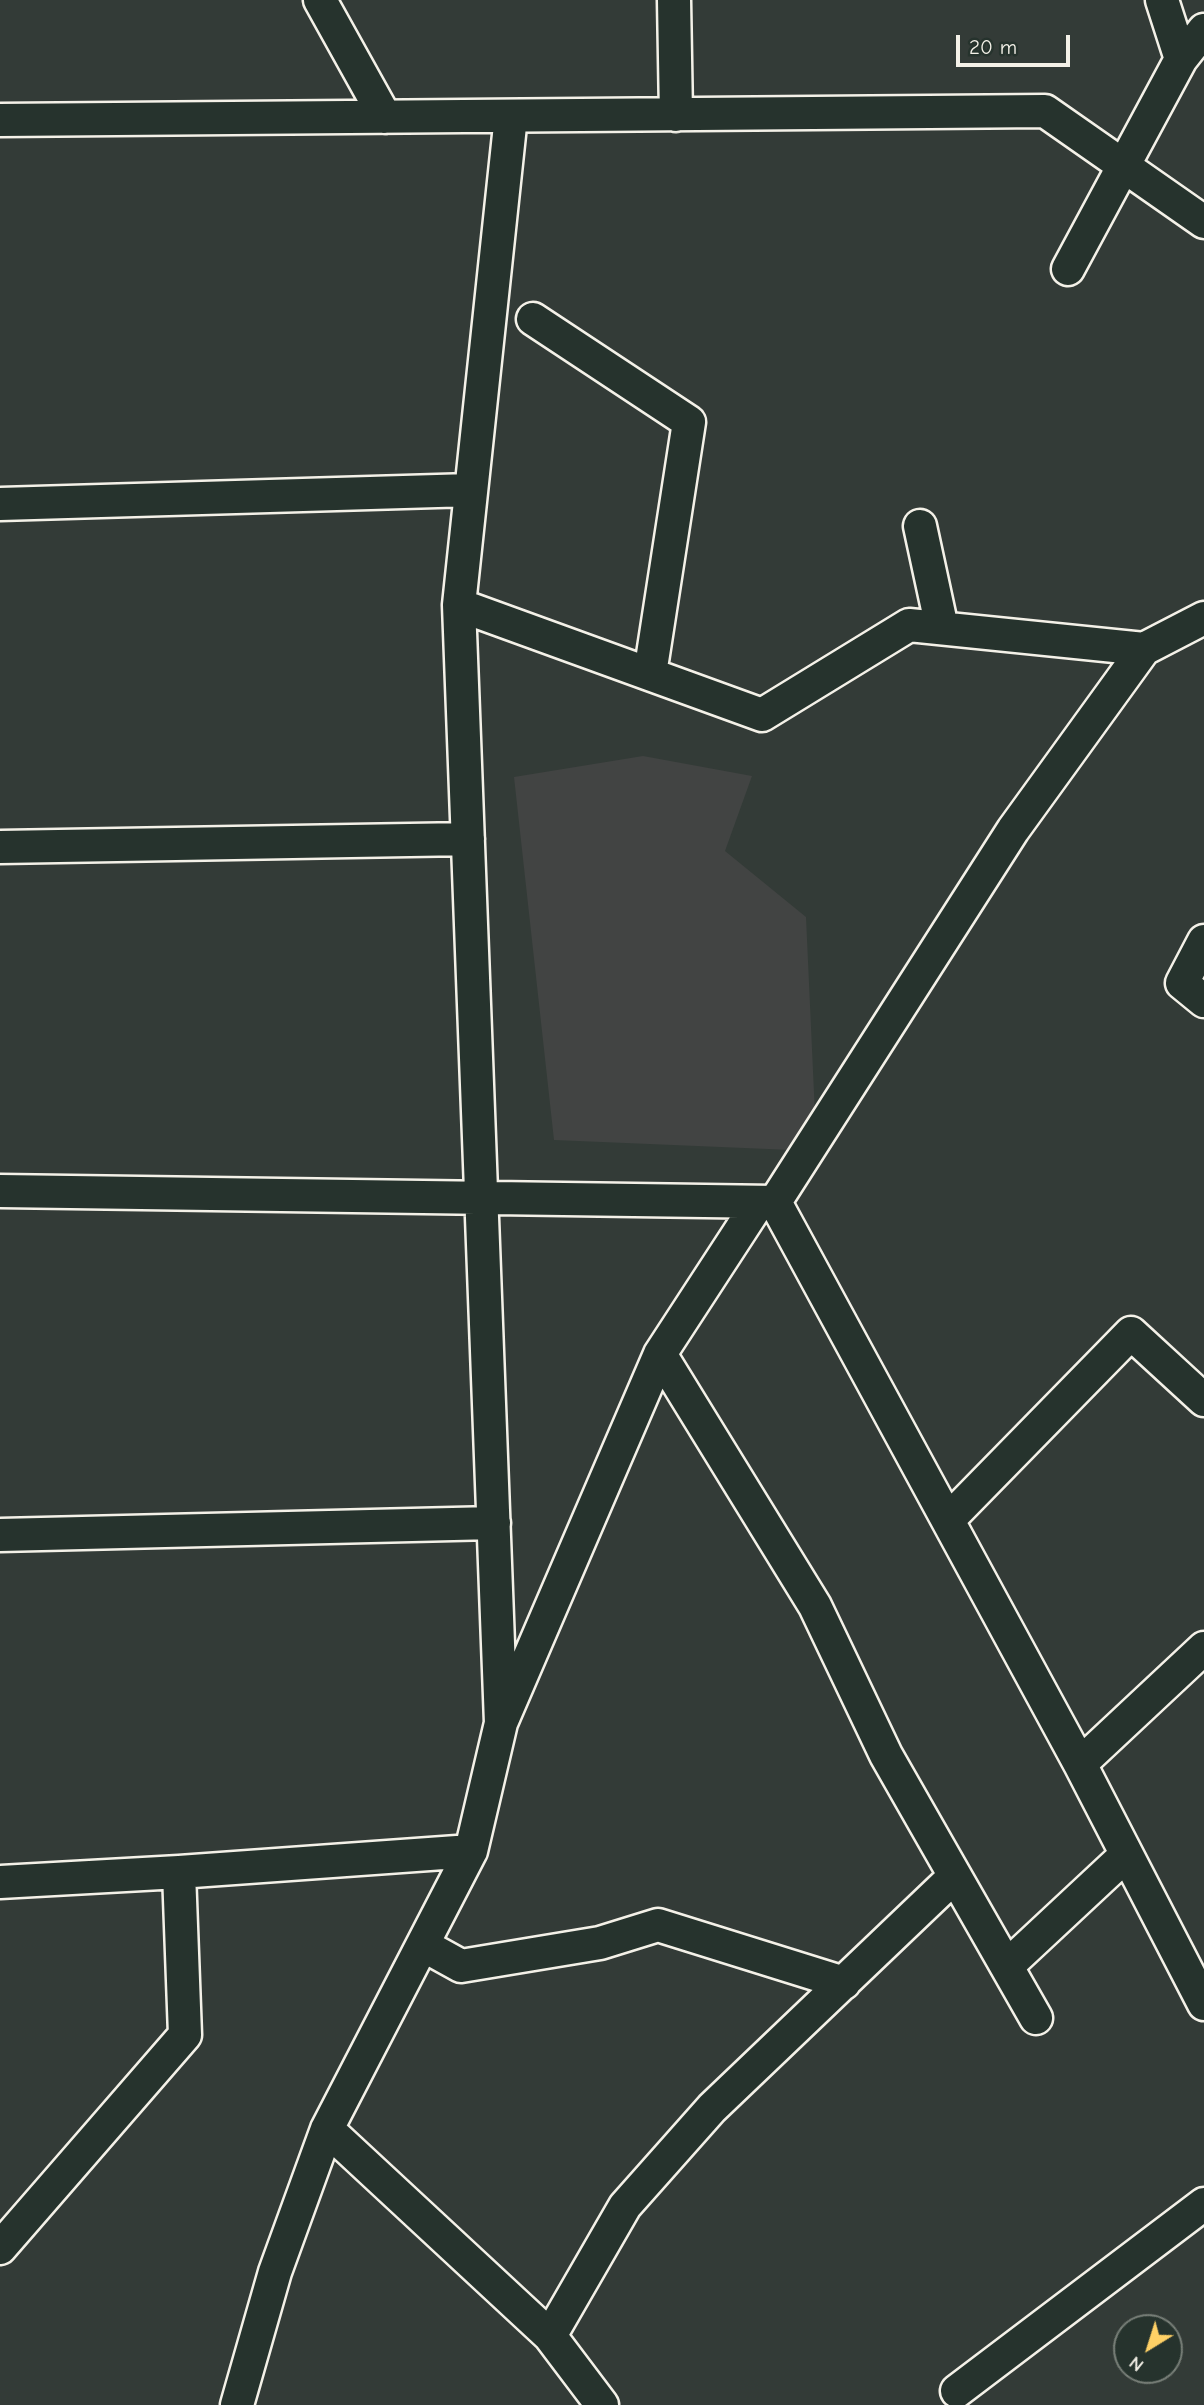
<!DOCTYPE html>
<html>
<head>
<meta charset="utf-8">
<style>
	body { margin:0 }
	#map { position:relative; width:1204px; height:2405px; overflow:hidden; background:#333b37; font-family:"Comic Neue",sans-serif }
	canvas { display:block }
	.north { position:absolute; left:1113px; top:2314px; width:70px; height:70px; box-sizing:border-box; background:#26332d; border:2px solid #787f78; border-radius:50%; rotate:218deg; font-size:19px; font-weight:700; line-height:28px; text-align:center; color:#f4f1e8 }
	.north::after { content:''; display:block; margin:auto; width:24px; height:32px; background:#ffd166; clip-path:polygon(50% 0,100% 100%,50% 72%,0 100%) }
	.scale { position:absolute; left:956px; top:35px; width:114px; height:32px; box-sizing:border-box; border:4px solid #f4f1e8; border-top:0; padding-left:9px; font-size:21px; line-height:24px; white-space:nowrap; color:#f4f1e8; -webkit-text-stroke:5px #26332d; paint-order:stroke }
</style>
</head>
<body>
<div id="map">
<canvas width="1204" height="2405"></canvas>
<div class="north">N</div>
<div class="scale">20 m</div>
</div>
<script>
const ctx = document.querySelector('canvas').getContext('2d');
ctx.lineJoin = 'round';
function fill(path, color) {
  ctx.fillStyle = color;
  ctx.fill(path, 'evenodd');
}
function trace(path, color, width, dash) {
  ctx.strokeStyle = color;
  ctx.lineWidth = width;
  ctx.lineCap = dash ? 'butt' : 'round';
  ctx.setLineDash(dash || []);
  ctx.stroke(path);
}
const built = new Path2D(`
	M 643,756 L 752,776 L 725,851 L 806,917 L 815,1115 L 792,1150 L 554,1140 L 514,777 Z`);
const street = new Path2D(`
	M 320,0 L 385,117
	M 674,0 L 676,115
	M 1162,0 L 1181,59
	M 0,120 L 1045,111 L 1204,222
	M 1068,269 L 1181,59 L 1204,30
	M 533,319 L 689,422 L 650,674
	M 0,504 L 471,490
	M 920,526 L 942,628
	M 459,605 L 762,715 L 909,625 L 1144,649
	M 0,847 L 468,839
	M 1204,941 L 1182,983 L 1204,1001
	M 0,1191 L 775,1202
	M 775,1202 L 1080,1764 L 1204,2004
	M 775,1202 L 1013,830 L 1144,649 L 1204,618
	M 660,1354 L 815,1606 L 886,1755 L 1036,2018
	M 948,1520 L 1131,1333 L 1204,1400
	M 0,1535 L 494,1523
	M 501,1723 L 459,605 L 511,116
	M 1080,1764 L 1204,1648
	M 0,1882 L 179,1872 L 471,1851
	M 423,1945 L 461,1966 L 600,1943 L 658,1925 L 844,1983
	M 1007,1966 L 1126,1855
	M 327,2129 L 550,2336 L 602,2405
	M 0,2248 L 185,2035 L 179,1872
	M 550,2336 L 625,2206 L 712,2108 L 955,1876
	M 957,2391 L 1204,2204
	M 237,2405 L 275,2272 L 327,2129 L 471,1851 L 501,1723 L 660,1354 L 759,1202`);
fill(built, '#424443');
trace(street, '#f4f1e8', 37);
trace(street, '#26332d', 32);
</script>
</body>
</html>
